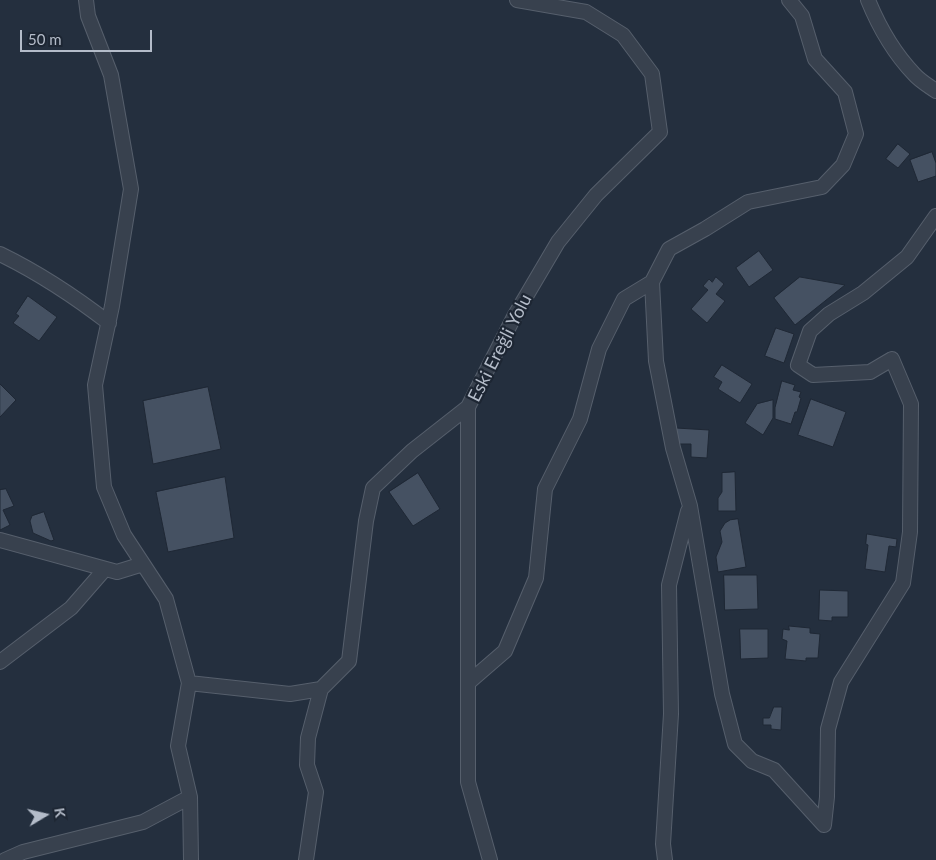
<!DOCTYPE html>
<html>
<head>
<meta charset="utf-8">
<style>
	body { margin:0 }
	#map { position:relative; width:936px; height:860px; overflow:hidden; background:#242f3e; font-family:Lato,sans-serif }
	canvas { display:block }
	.north { position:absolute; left:20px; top:790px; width:50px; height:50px; -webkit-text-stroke:4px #1d2633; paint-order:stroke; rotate:81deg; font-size:14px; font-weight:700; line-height:20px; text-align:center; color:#b4bcc9 }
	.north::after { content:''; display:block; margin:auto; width:18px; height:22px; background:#b4bcc9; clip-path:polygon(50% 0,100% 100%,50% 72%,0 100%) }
	.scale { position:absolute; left:20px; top:30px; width:132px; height:22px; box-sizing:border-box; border:2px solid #b4bcc9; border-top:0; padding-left:6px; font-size:15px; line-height:18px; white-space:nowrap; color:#b4bcc9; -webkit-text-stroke:4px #1d2633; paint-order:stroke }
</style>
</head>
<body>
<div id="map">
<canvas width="936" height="860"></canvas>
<div class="north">K</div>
<div class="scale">50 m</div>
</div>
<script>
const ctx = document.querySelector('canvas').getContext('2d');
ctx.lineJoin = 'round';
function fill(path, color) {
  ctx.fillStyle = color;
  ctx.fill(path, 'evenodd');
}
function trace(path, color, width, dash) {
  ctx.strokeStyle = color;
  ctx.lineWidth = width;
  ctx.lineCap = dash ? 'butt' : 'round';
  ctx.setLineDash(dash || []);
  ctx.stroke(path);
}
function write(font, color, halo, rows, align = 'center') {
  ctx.font = font + ' Lato,sans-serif';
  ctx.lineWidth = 4.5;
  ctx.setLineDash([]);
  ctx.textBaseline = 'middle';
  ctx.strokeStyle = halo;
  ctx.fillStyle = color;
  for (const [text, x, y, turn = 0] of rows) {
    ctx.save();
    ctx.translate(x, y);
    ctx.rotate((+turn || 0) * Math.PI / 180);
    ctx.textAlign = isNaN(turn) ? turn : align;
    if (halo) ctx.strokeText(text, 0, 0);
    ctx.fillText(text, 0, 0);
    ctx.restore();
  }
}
const building = new Path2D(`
	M 898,144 L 910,154 L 898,168 L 886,159 Z
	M 932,152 L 936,163 L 936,176 L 918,182 L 910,160 Z
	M 759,251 L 773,270 L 749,287 L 736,268 Z
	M 716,277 L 724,284 L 716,294 L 725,301 L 707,323 L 691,309 L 708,290 L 703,286 L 709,279 L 712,282 Z
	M 800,277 L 845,285 L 795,325 L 774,298 Z
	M 28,296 L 57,317 L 39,341 L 13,323 L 19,316 L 16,314 Z
	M 776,328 L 794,334 L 784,363 L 765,356 Z
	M 722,365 L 752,384 L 740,403 L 718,389 L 722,382 L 714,377 Z
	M 782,381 L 795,385 L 793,390 L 801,392 L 799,397 L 801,398 L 797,412 L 795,412 L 791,424 L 775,419 L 775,408 Z
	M 0,384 L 16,400 L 0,417 Z
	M 208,387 L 221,449 L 153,464 L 143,401 Z
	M 811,399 L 846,412 L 833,447 L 798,435 Z
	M 773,400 L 773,418 L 763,435 L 745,423 L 757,404 Z
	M 676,428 L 709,430 L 707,458 L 691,457 L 691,444 L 676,444 Z
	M 735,472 L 736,511 L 718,511 L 718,498 L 722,492 L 722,473 Z
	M 418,473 L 440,509 L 413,526 L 389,492 Z
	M 225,477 L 234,538 L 168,552 L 156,492 Z
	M 6,489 L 14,506 L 3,510 L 10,525 L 0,530 L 0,490 Z
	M 44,512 L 54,540 L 51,541 L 33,533 L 30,521 L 32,516 Z
	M 738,519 L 746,567 L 718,572 L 716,557 L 722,542 L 720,531 L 725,523 L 730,520 Z
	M 867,534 L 897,539 L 896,547 L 889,546 L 885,572 L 865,569 L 868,545 L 866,544 Z
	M 724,575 L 757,575 L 758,609 L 725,610 Z
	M 820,590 L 848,591 L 848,617 L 832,617 L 832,621 L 819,620 Z
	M 789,626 L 810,628 L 810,633 L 820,634 L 818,658 L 806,658 L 806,661 L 785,659 L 787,641 L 782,639 L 783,629 L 789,630 Z
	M 740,629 L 768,629 L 768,658 L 741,659 Z
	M 774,707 L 782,707 L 781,730 L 771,729 L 771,725 L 763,725 L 763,718 L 769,718 Z`);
const street = new Path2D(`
	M 86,0 L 88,16 L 111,75 L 131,189 L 112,306 L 95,385 L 104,487 L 124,535 L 166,599 L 189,683 L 178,746 L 190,797 L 191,860
	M 868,0 C 879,27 894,53 914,74 C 920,81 929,86 936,91
	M 0,254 C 39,273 74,296 109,323
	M 652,282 L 656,361 L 673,448 L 690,506 L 722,694 L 735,744 L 752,761 L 774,770 L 824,825
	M 0,540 L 117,572 L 143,564
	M 0,662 L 71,608 L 105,569
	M 189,683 L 290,694 L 321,689 L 349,661 L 366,521 L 373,488 L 412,451 L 468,407
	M 468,683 L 505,651 L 536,578 L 545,489 L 580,419 L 599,349 L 624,299 L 652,282 L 669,249 L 705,229 L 748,202 L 822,187 L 843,165 L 856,134 L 845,92 L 815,59 L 802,16 L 789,0
	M 824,825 L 827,797 L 828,729 L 841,682 L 903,583 L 910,532 L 911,404 L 892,359 L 870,372 L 813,375 L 798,365 L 810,331 L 829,314 L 863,293 L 907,257 L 936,216
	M 5,860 L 23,852 L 143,822 L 190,797
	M 306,860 L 316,792 L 307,765 L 308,738 L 321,689
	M 490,860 L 468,782 L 468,407 L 515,315 L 558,242 L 596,195 L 660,132 L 652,74 L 623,35 L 586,12 L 517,0
	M 665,860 L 663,844 L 671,714 L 669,585 L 688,511`);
const streetNames = [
	["Eski Ereğli Yolu",500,348,-63]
];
fill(building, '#455162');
trace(building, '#1f2835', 1);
trace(street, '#565f6c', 16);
trace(street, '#38414e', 14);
write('18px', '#b4bcc9', '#1d2633', streetNames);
</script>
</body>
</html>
